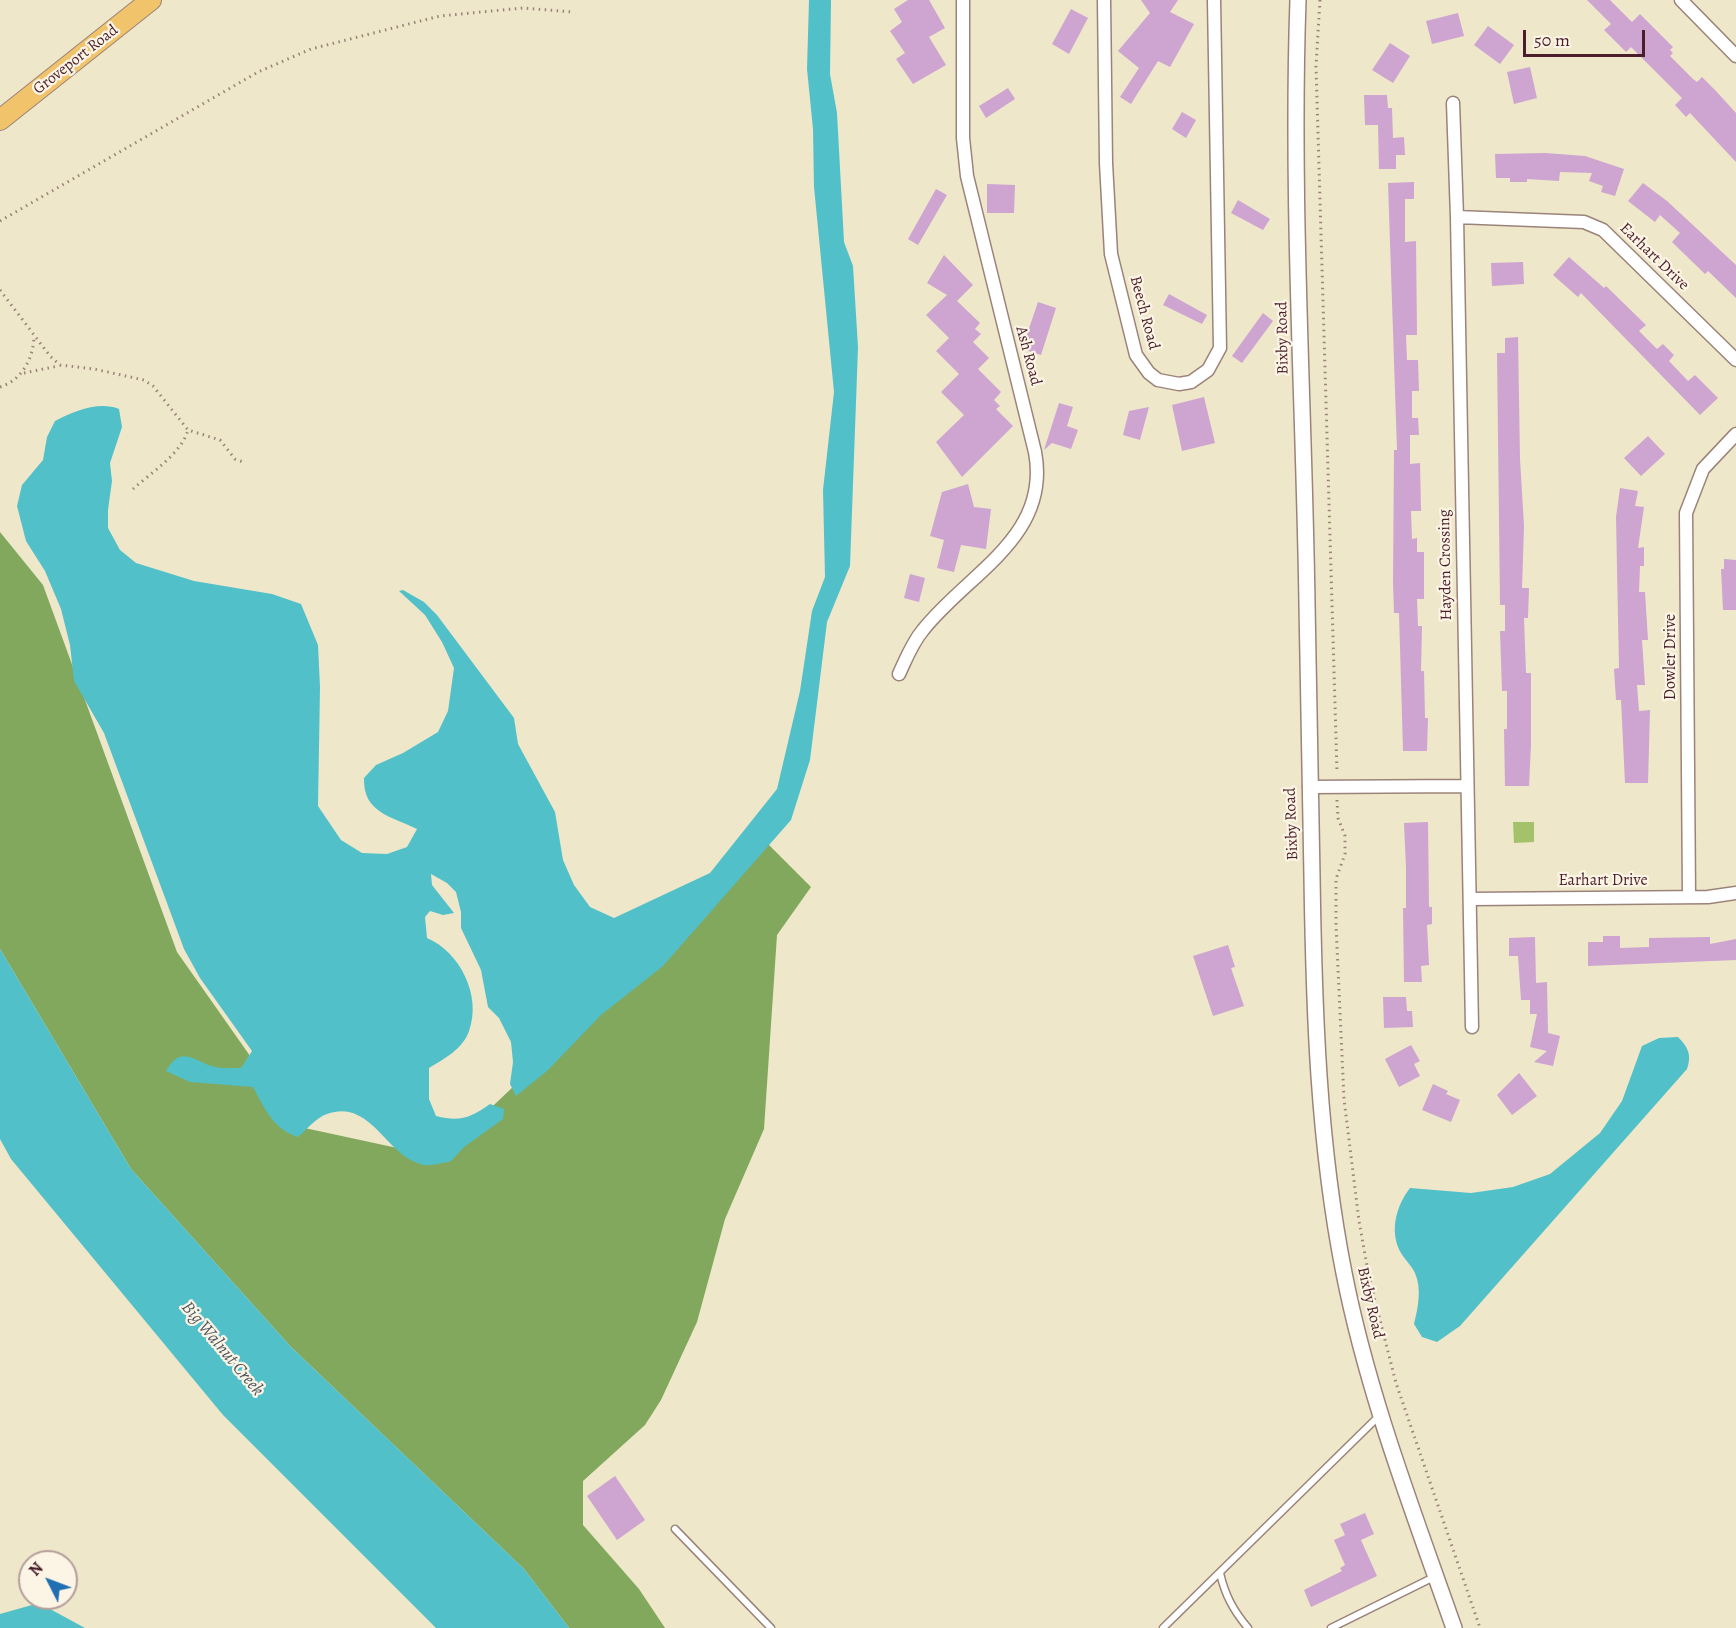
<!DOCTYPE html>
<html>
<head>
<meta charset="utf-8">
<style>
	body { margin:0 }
	#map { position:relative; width:1736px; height:1628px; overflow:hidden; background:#eee7ca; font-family:Alegreya,serif }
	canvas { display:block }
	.north { position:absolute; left:18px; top:1550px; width:60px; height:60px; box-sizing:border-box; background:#fcf5e5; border:2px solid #b59f9b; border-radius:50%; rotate:312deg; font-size:16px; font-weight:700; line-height:24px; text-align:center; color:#4a1f2b }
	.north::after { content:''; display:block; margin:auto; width:21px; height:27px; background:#1f6fb2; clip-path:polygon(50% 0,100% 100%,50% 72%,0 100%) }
	.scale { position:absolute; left:1523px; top:30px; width:122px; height:27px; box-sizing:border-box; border:3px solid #4a1f2b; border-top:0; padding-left:8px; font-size:18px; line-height:21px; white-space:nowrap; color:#4a1f2b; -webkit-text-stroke:4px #fcf5e5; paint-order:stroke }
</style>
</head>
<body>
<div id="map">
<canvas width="1736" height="1628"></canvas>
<div class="north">N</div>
<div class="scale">50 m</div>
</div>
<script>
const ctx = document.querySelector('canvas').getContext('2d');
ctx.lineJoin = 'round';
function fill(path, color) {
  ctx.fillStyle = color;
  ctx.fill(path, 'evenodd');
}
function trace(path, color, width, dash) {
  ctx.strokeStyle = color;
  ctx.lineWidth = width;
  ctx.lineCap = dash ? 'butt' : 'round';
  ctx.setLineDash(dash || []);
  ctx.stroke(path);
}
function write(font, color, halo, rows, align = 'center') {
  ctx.font = font + ' Alegreya,serif';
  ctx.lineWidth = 4.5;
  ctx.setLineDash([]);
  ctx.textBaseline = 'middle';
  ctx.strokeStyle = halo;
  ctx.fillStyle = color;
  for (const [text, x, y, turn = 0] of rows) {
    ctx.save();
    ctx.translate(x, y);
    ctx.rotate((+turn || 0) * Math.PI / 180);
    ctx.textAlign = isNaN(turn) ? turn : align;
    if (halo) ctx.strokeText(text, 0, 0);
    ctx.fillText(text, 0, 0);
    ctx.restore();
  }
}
const green = new Path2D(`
	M 1513,822 L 1534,822 L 1534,842 L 1514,843 Z`);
const forest = new Path2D(`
	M 0,532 L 43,585 L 177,952 L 300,1127 L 439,1157 L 666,942 L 762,838 L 811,887 L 777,935 L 764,1129 L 725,1219 L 697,1322 L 661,1400 L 645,1425 L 583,1481 L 583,1525 L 639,1589 L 665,1628 L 569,1628 L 524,1569 L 291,1347 L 131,1169 L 0,949 Z`);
const water = new Path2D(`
	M 809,0 L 831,0 L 830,74 L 837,113 L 844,242 L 853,266 L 858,347 L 850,566 L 827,622 L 810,760 L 791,820 L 663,966 L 601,1015 L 547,1071 L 516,1096 L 510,1084 L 513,1062 L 511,1042 L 499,1018 L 488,1007 L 481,970 L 461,928 L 461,912 L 456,892 L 447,883 L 431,874 L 432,885 L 454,913 L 443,915 L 430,911 L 425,917 L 427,938 C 460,952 482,996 469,1031 C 463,1049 444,1059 429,1068 L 429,1099 L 436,1116 C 460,1122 470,1118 490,1104 L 504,1109 L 503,1119 L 464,1147 L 451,1161 C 443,1163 432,1166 424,1165 C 386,1158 372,1098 327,1114 C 317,1117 306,1130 298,1137 C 273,1129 265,1109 253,1087 L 190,1082 L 166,1071 C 180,1046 192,1059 211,1066 C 220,1069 232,1068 241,1068 L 252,1051 L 200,978 L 184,949 L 104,733 L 74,681 L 70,645 L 61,609 L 45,571 L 26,541 L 17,506 L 22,485 L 43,460 L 47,437 L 55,421 C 74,411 99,401 119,409 L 122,427 L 110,463 L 112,481 L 108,510 L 108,528 L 120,550 L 136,563 L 194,581 L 272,594 L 301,604 L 318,645 L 320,687 L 318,806 L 341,840 L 362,853 L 387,854 L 407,847 L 417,829 C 391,816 363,813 364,778 L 376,765 L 403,753 L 438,732 L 448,711 L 454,668 L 442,642 L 425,615 L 399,591 L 403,590 L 424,602 L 437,615 L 514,718 L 518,744 L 555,812 L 563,860 L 574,885 L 590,907 L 614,918 L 710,873 L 777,789 L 800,691 L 812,611 L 825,577 L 823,490 L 834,392 L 814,187 L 813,129 L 807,69 Z
	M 0,949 L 131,1169 L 291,1347 L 524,1569 L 569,1628 L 436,1628 L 223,1415 L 11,1159 L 0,1139 Z
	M 1678,1037 C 1688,1047 1692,1055 1687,1069 L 1460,1326 L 1437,1342 L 1422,1337 L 1414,1324 C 1418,1308 1422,1289 1415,1273 C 1412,1266 1405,1260 1401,1253 C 1389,1232 1396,1206 1410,1188 L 1471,1193 L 1513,1187 L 1550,1174 L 1600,1133 L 1622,1101 L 1642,1046 L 1659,1038 Z
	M 39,1603 L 85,1628 L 0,1628 L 0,1614 Z`);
const building = new Path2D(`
	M 908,0 L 929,0 L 945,28 L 929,37 L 946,65 L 913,84 L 896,59 L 905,53 L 890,31 L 902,22 L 894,9 Z
	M 1141,0 L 1178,0 L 1170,12 L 1194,24 L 1170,67 L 1158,61 L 1131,104 L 1120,97 L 1139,68 L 1118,51 L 1150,13 Z
	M 1587,0 L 1610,0 L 1632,22 L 1640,14 L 1673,47 L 1670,50 L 1673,53 L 1670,56 L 1693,79 L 1697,82 L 1702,77 L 1715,90 L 1736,113 L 1736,162 L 1690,113 L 1686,117 L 1675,105 L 1682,98 L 1631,47 L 1626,52 L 1604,30 L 1611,24 Z
	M 1071,9 L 1088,18 L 1069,54 L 1052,44 Z
	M 1458,13 L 1464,36 L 1432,44 L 1426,21 Z
	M 1488,26 L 1514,45 L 1500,64 L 1474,45 Z
	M 1390,43 L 1410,56 L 1393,83 L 1372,70 Z
	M 1530,67 L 1537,98 L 1514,104 L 1507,72 Z
	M 1008,88 L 1015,99 L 986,118 L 979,106 Z
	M 1364,95 L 1387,95 L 1388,108 L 1392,108 L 1393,138 L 1404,137 L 1405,155 L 1396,155 L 1396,169 L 1379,169 L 1378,125 L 1365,125 Z
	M 1182,112 L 1196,120 L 1186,138 L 1172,129 Z
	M 1545,153 L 1585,156 L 1624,169 L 1615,196 L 1601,192 L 1603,186 L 1589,181 L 1592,173 L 1560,172 L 1559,181 L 1527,179 L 1527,182 L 1510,182 L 1510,178 L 1496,178 L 1495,154 Z
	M 1414,182 L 1414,199 L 1405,199 L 1405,242 L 1416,241 L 1417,335 L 1406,335 L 1407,360 L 1418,360 L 1419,391 L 1412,391 L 1412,418 L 1418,418 L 1419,435 L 1410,435 L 1410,464 L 1420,463 L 1421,511 L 1411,511 L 1412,539 L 1417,538 L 1417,552 L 1424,552 L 1424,599 L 1417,599 L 1418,626 L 1422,626 L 1421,671 L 1424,671 L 1425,718 L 1428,718 L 1427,751 L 1403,751 L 1399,613 L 1394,613 L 1393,582 L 1394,450 L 1397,450 L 1388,183 Z
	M 1643,183 L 1667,201 L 1736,265 L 1736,298 L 1708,271 L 1705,274 L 1672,242 L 1680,233 L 1660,215 L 1655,222 L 1628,201 Z
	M 987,184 L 1015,185 L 1014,213 L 987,213 Z
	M 936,189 L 947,195 L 918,245 L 908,239 Z
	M 1238,200 L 1270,219 L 1263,230 L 1231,213 Z
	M 944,255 L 973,285 L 957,301 L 955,299 L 980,323 L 975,329 L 981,334 L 973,342 L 989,358 L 978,369 L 1001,392 L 994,400 L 1000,406 L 996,409 L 1013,426 L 962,477 L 936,442 L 964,415 L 941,392 L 959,374 L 936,351 L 949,338 L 926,315 L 947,295 L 927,283 Z
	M 1569,257 L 1604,288 L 1606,286 L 1646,325 L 1639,331 L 1657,349 L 1663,344 L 1674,355 L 1669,361 L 1688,381 L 1695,375 L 1718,398 L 1700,415 L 1581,293 L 1578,297 L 1553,275 Z
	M 1523,262 L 1524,284 L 1492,286 L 1491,263 Z
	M 1169,294 L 1207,315 L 1202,324 L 1163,305 Z
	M 1038,302 L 1056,308 L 1041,355 L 1022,349 Z
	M 1263,313 L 1273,321 L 1242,363 L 1232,356 Z
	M 1518,337 L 1520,459 L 1524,526 L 1522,588 L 1529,588 L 1528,618 L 1524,618 L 1526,673 L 1531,673 L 1531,745 L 1529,786 L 1505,786 L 1504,729 L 1507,729 L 1507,691 L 1502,691 L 1500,631 L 1505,631 L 1505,605 L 1500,605 L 1497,353 L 1505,353 L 1505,338 Z
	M 1204,397 L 1215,443 L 1182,451 L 1172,405 Z
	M 1059,403 L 1073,407 L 1067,426 L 1078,430 L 1071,449 L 1052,443 L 1044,450 Z
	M 1149,407 L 1140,440 L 1123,435 L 1129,411 Z
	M 1648,436 L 1665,454 L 1641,476 L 1624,458 Z
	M 968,484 L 974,507 L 991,509 L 986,549 L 961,545 L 954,572 L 937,568 L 944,540 L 930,536 L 942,492 Z
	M 1620,488 L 1638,491 L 1635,506 L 1644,507 L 1638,548 L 1644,547 L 1644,566 L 1640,566 L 1639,592 L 1645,592 L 1648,640 L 1642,640 L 1645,685 L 1637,685 L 1639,711 L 1650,710 L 1648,783 L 1625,783 L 1621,700 L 1616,700 L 1614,669 L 1619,668 L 1616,517 Z
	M 1724,559 L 1736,560 L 1736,610 L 1723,610 L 1721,569 L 1724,569 Z
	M 910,574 L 925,578 L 919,602 L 904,598 Z
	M 1428,822 L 1429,907 L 1432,907 L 1432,924 L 1427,925 L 1429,965 L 1421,966 L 1422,982 L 1404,982 L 1403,908 L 1406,908 L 1406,868 L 1404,823 Z
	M 1603,936 L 1620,936 L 1620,948 L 1649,947 L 1649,938 L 1710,937 L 1710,944 L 1736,939 L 1736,960 L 1588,966 L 1588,942 L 1603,942 Z
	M 1535,937 L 1536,983 L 1547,982 L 1548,1033 L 1560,1036 L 1553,1066 L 1534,1062 L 1547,1051 L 1530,1047 L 1537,1014 L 1530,1014 L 1530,1000 L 1521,1000 L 1518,956 L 1509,956 L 1509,938 Z
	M 1228,945 L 1235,967 L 1231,968 L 1244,1006 L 1213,1016 L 1193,956 Z
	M 1383,997 L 1406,997 L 1407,1011 L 1412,1011 L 1413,1027 L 1384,1028 Z
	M 1411,1045 L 1420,1061 L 1414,1064 L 1420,1076 L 1399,1087 L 1385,1059 Z
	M 1519,1073 L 1537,1096 L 1512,1115 L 1497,1095 Z
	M 1433,1084 L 1448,1091 L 1446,1094 L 1460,1100 L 1451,1122 L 1422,1110 Z
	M 615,1476 L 645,1520 L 617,1540 L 587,1496 Z
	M 1365,1513 L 1374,1534 L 1361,1540 L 1377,1576 L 1311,1607 L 1304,1590 L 1342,1571 L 1340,1568 L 1345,1565 L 1334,1540 L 1345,1535 L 1340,1524 Z`);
const path = new Path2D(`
	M 1320,0 L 1316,66 L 1337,772
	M 0,221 L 258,72 L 311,49 L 440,16 L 523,8 L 573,12
	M 0,290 L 50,356 L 60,365 L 94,369 L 144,380 L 153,386 L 188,430 L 220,440 L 235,459 L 243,462
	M 24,373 L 58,366
	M 0,387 C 22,380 33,359 34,337
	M 133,489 C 152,472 181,454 188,430
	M 1337,800 L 1338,818 L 1345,836 L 1345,854 L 1336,879 L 1336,925 L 1344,1099 L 1359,1221 L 1369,1277 L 1396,1383 L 1480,1628`);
const service = new Path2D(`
	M 675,1529 L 771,1628
	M 1220,1573 C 1225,1595 1233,1610 1248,1628
	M 1163,1628 L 1380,1415
	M 1331,1628 L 1436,1576`);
const minor = new Path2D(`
	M 1104,0 L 1106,163 L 1111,254 L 1136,355 L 1149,373 L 1158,380 L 1179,384 L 1191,382 L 1208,370 L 1220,348 L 1214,0
	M 1681,0 L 1736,56
	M 1453,103 L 1457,217 L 1472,1027
	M 1457,217 L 1584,222 L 1603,230 L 1736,360
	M 899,674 C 906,659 912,643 923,630 C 968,573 1051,537 1035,452 L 967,176 L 963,138 L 963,0
	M 1309,787 L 1465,786
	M 1689,897 L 1686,513 L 1703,469 L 1736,434
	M 1470,899 L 1708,897 L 1736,893`);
const tertiary = new Path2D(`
	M 1298,0 C 1291,201 1304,403 1307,604 C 1308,695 1310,786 1312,877 C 1314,1010 1318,1142 1344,1273 C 1368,1395 1413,1511 1454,1628`);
const primary = new Path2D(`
	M 0,120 L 151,0`);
const streetNames = [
	["Groveport Road",76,60,-38],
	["Earhart Drive",1654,257,44],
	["Beech Road",1144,313,75],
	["Bixby Road",1283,338,-91],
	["Ash Road",1028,356,75],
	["Hayden Crossing",1446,565,-91],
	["Dowler Drive",1671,657,-90],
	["Bixby Road",1292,824,-92],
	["Earhart Drive",1603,881],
	["Bixby Road",1370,1303,77]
];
const waterNames = [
	["Big Walnut Creek",222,1349,50]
];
fill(green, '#a3c26a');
fill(forest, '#82a85e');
fill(water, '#52c0c8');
fill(building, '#cda5d0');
trace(service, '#9c837a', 9);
trace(minor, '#9c837a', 15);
trace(tertiary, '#9c837a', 18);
trace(primary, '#9c837a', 22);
trace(path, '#9c837a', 3, [1.5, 4.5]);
trace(service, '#fff', 6);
trace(minor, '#fff', 12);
trace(tertiary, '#fff', 15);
trace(primary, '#f1c36a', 20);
write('16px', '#4a1f2b', '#fcf5e5', streetNames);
write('italic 18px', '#4d5762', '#fcf5e5', waterNames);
</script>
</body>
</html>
